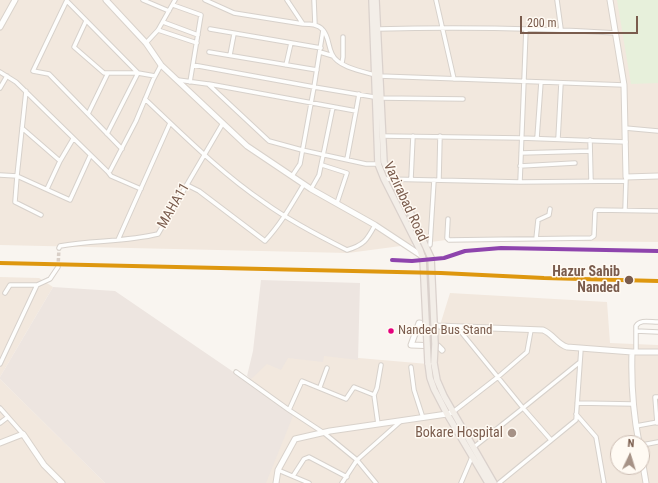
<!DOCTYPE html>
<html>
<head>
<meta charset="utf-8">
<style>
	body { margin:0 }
	#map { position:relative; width:658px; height:483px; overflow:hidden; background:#f9f5f0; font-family:"Roboto Condensed",sans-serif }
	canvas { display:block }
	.north { position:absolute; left:610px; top:435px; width:40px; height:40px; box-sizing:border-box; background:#fffaf3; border:1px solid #cabbb1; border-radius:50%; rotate:4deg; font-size:11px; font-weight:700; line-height:16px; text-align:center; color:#7a5c4d }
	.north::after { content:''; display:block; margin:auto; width:14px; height:18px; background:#a69286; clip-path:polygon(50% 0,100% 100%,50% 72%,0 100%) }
	.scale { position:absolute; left:520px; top:16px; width:118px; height:18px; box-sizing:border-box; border:2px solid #7a5c4d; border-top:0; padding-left:5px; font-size:12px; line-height:14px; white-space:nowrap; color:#7a5c4d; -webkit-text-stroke:3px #fffaf3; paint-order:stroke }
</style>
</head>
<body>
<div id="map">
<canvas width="658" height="483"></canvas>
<div class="north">N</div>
<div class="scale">200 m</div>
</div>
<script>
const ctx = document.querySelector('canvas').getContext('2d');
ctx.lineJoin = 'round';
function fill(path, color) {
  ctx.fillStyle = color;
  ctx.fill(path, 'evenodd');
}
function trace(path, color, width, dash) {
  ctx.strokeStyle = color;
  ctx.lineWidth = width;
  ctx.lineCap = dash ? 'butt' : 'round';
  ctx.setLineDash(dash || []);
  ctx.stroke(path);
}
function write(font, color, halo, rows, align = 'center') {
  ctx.font = font + ' "Roboto Condensed",sans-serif';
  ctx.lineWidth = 3;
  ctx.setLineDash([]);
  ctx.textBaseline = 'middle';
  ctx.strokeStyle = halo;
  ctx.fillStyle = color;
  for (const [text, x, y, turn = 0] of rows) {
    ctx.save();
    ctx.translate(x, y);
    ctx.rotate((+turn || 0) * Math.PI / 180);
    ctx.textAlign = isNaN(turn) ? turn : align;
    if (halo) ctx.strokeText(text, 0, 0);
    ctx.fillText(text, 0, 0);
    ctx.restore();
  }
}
const residential = new Path2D(`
	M 0,0 L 658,0 L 658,242 L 446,240 L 348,253 L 0,245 Z
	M 0,277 L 39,278 L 53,287 L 0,377 Z
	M 450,293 L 607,302 L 610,343 L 658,345 L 658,483 L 263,483 L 247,379 L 278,351 L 428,364 ZM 618,443 L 642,443 L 642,467 L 618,467 Z
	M 0,379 L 105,483 L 0,483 Z`);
const industrial = new Path2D(`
	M 261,280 L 360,283 L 358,360 L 324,356 L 323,362 L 288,358 L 281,370 L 267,364 L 251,379 L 247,376 L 253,351 Z
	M 53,287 L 115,291 L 235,373 L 247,379 L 293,416 L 266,483 L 105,483 L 0,379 L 0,377 Z`);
const green = new Path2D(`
	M 617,0 L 658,0 L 658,83 L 631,84 Z`);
const streetTunnel = new Path2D(`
	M 58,267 L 59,248`);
const street = new Path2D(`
	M 67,0 L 33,71 L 49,74 L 122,149
	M 143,0 L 169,11
	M 205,0 L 234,13 L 303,24
	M 287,0 L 303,24 C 310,24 318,24 323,30 L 314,87 L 380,98 L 463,99
	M 314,0 L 315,25
	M 436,0 L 454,79
	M 557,0 L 561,29
	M 67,1 L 138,73 L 155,76
	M 173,5 L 201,15 L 190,82
	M 86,21 L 74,47 L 104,73 L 138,73 L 107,134
	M 163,22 L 198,35
	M 210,29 L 321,48
	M 378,29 C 457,27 536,28 616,33
	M 158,30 L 197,43
	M 323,30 C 329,37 328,46 332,54 C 338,68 366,72 379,76 L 624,85
	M 146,43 L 158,30 L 175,0
	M 209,52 L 317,70
	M 320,52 L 333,56
	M 230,55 L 234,34
	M 342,63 L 343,57 L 343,37
	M 193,65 L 314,87 L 300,164 L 292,176
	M 286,65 L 291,43
	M 0,72 L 16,82 L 108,172 L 110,171 L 136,121 L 153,80 L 161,65
	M 178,80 L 208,84 L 269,141 L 302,150 L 366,164 L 379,164
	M 209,84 L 356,111 L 359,94
	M 0,88 L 7,76
	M 26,91 L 17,176 L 70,200 L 90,156
	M 145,99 C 183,135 221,173 265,203 C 290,221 319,236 347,250 C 364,245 367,240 375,225
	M 88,114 L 108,73
	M 22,128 L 60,161 L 73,139
	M 625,128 L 658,131
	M 382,136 L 521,138 L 626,142
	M 537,138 L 541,82
	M 558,139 L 561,83
	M 590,140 L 591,181
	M 521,153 L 590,151
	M 347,159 L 356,111
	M 322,165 L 347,173 L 337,203
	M 520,166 L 575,163
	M 108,172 L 111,176 L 141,189
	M 0,175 L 17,176 L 15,202 L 41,215
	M 384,179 L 520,182 L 626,181
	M 411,179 L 413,136
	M 439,180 L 440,136
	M 520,182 L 526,29
	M 187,185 L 199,191 L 265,241 C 281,224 292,204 304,184
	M 47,189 L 60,161
	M 311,189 L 319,175 L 333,107
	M 625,210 L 626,179
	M 448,219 L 447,238 L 449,240 L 591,238 L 594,236 L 595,212 L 596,210 L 658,211
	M 536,239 L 538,220 L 549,215 L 550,209
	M 118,240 L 170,123
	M 430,245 L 434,180
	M 59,248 L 60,246 C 92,240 126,242 158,234 L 223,123
	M 5,293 L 10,285 L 37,285
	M 457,327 L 523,408 L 580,362
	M 636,331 L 658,332
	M 636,352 L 636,326 C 640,319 650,322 658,322
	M 0,364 L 37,285 L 50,279 L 58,267
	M 411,367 L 414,390 L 423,418
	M 236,372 L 289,410 L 324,433 L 357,460 L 376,483
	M 320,387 L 327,368
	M 577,403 L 633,404
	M 0,408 L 23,434
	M 289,410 L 302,381 L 346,399 L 354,387 L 374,395
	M 453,412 L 498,377 L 527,352 L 531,330
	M 576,414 L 596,437 L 604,483
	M 0,423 L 8,417
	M 657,423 L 655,397 L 658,397
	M 378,424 L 374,395 L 377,388 L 381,365
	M 636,426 L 658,422
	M 642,445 L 658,442
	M 474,447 L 523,408 L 551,440
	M 278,470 L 309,483
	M 293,476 L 304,459 L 309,457 L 347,477
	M 342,483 L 357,460 L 401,421
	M 461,483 L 472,457
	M 499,483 L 576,420 L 581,349`);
const secondary = new Path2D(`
	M 106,0 L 146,43 L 161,65 L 247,146 L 311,189 L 375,225 L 422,256
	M 610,0 L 624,85 L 626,177 L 658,176
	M 0,27 L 15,0
	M 442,350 L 438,346 L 411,345 L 419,323 L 438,326 L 543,330 C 553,334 557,344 567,347 L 632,352 L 658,352
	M 632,352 C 631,383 633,412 639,443
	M 0,443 L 23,434 L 44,465 L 62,483
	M 642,459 L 646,483
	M 276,483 L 278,470 L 295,439 L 330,431 L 447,414 L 453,412`);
const primary = new Path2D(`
	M 372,0 L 378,164 L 384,179 L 420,250 L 423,259
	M 376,0 L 384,162 L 391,178 L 411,214 L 431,258
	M 428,363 L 430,378 L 434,389 L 447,414 L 488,483
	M 434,363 L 437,380 L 444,396 L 494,483`);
const primaryBridge = new Path2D(`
	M 431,258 L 435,344 L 434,363
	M 423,259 L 428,363`);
const rail1 = new Path2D(`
	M 0,263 L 441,273 L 544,278 L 658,281`);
const rail2 = new Path2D(`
	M 392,260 L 412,261 L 444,258 L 465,251 L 501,248 L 658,251`);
const markers = [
	[629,280,5,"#7a5c4d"],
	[391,331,3.5,"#e5007d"],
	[512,433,5,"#a69286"]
];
const busNames = [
	["Nanded Bus Stand",398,331]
];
const streetNames = [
	["Vazirabad Road",405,202,65],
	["MAHA11",174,206,-60]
];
const stopNames = [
	["Hazur Sahib",620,272],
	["Nanded",620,288]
];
const poiNames = [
	["Bokare Hospital",503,433]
];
fill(residential, '#f2e8de');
fill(industrial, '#ede5e0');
fill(green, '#e7f0db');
trace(streetTunnel, '#d9cfc7', 3.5, [3.5, 2]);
trace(street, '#d7d1cb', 5.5);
trace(secondary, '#d9d2cb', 7);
trace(primary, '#dad1cc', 8);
trace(street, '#fefefd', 3.5);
trace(secondary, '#fefefd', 5);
trace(primary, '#f3eee8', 5.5);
trace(primaryBridge, '#dad1cc', 8, []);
trace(primaryBridge, '#f3eee8', 5.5);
trace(rail1, '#de970f', 4);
trace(rail2, '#8e44ad', 4);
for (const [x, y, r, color] of markers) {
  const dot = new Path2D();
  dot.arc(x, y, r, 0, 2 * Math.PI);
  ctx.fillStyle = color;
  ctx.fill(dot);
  trace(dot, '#fffaf3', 1.5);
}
write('13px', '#7a5c4d', '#fffaf3', busNames, 'left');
write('14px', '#7a5c4d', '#fffaf3', streetNames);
write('bold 14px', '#7a5c4d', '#fffaf3', stopNames, 'right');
write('14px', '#7a5c4d', '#fffaf3', poiNames, 'right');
</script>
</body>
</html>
